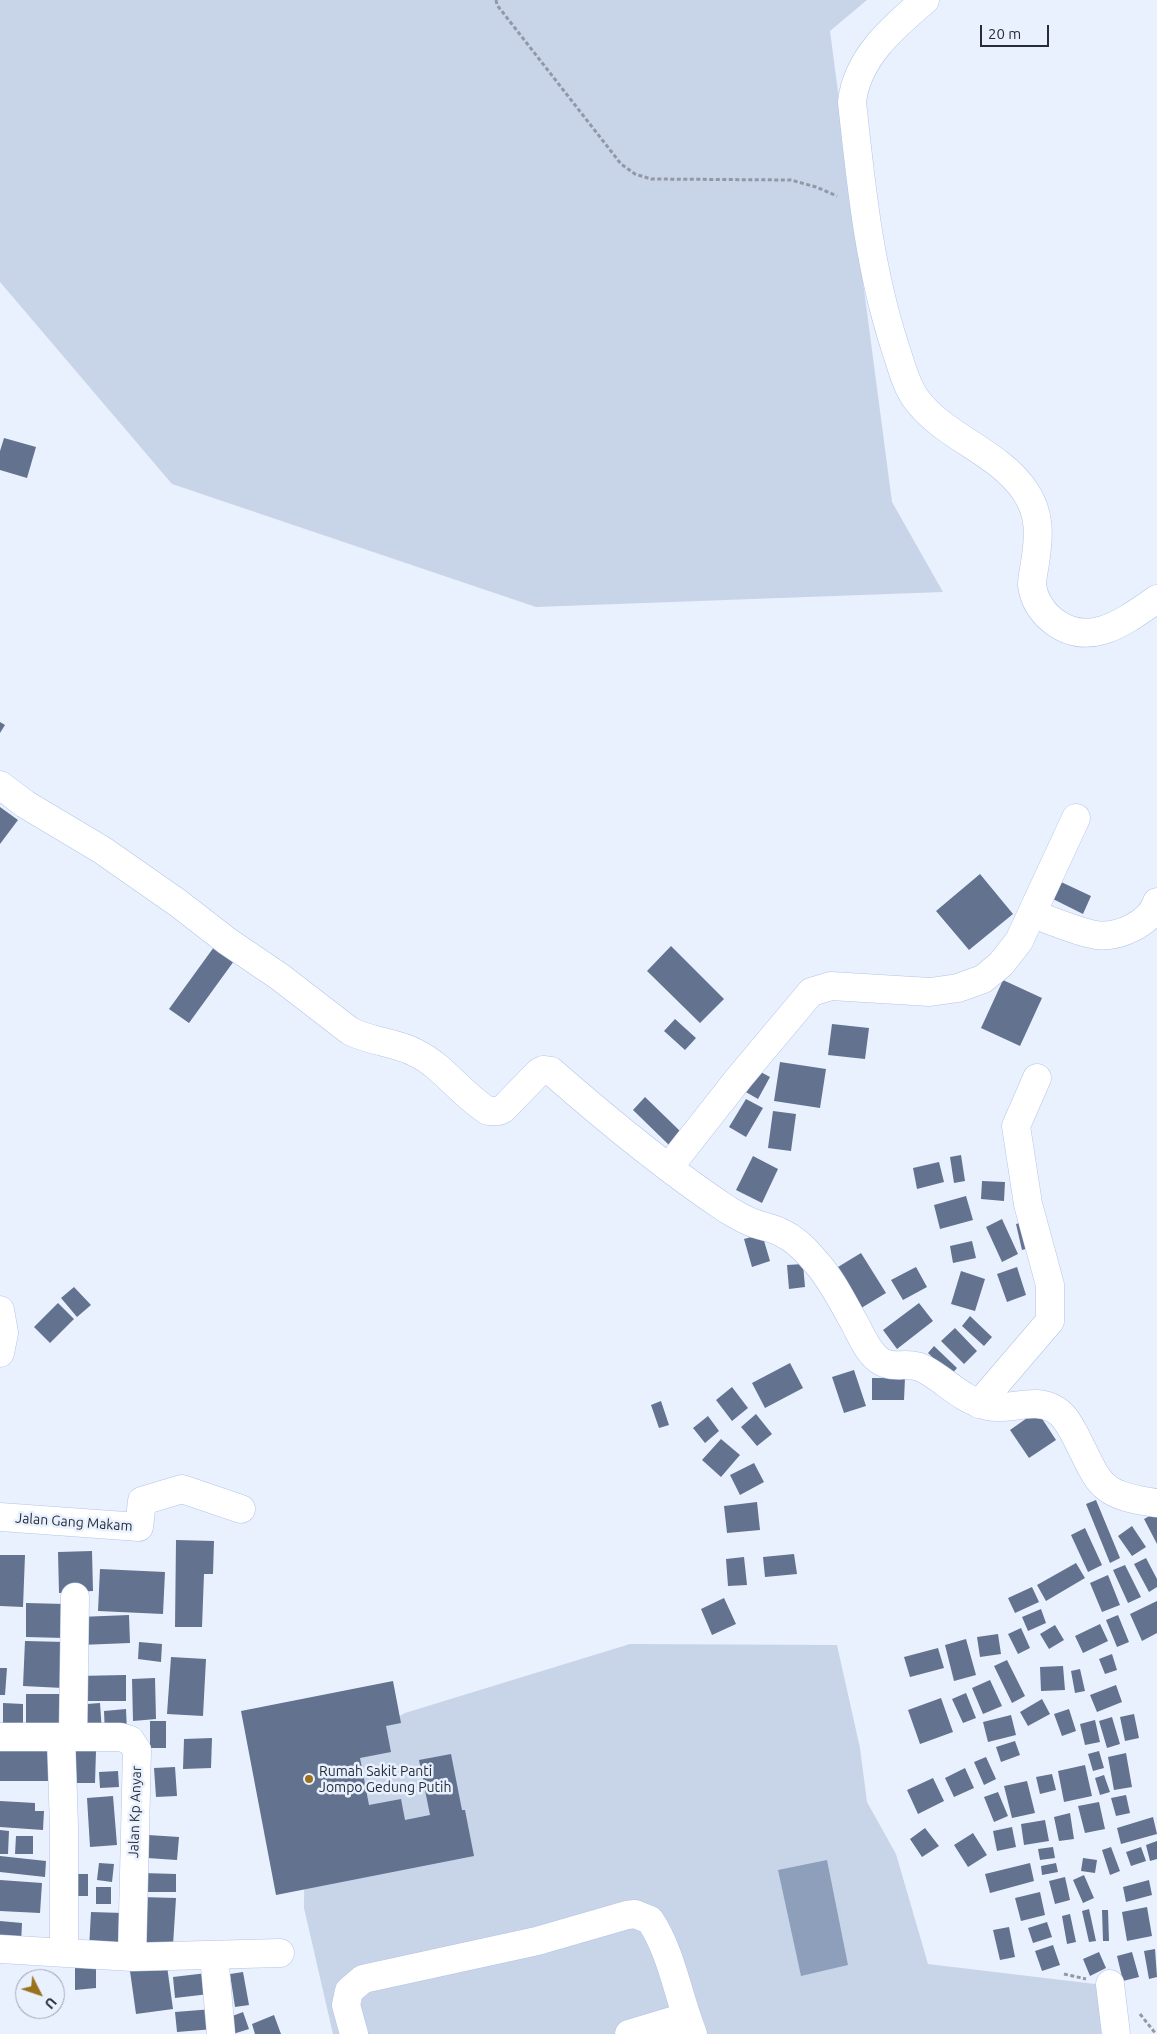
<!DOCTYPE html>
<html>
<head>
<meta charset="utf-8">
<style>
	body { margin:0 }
	#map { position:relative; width:1157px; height:2034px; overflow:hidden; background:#e9f1ff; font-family:Ubuntu,sans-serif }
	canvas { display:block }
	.north { position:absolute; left:15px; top:1969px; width:50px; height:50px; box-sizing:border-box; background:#e9f1ff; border:1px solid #9ba3b0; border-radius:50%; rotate:131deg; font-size:14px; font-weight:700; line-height:20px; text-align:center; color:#262d39 }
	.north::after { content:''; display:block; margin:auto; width:18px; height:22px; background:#9a721e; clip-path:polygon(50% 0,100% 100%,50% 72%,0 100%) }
	.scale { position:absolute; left:980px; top:25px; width:69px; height:22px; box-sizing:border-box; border:2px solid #262d39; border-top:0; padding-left:6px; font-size:15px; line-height:18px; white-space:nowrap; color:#262d39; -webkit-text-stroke:4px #e9f1ff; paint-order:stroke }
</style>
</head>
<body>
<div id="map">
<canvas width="1157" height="2034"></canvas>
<div class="north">U</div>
<div class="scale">20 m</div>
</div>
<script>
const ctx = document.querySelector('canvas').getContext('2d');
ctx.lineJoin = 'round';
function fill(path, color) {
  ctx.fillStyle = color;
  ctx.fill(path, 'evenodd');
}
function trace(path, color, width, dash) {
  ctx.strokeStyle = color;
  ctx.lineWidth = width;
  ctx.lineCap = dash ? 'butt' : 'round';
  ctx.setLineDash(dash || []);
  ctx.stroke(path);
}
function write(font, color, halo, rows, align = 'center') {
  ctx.font = font + ' Ubuntu,sans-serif';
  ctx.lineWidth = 5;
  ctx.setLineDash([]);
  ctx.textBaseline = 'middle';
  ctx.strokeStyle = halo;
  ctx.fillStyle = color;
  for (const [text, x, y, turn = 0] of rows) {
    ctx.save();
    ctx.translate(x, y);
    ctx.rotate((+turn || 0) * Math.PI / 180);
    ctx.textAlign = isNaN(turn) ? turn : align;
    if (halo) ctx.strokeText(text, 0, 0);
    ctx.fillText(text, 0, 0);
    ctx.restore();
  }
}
const green = new Path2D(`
	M 0,0 L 867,0 L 830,31 L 892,502 L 943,592 L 536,607 L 172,484 L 0,282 Z
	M 630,1644 L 837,1645 L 860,1748 L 867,1802 L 896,1854 L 928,1964 L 1095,1984 L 1110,1994 L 1113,2034 L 333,2034 L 304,1908 L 305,1771 L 405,1713 Z`);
const water = new Path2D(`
	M 827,1860 L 848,1965 L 801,1976 L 778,1870 Z`);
const building = new Path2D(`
	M 4,438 L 36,447 L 27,478 L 0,470 L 0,451 Z
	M 0,722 L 5,725 L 0,733 Z
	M 0,807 L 18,820 L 0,844 Z
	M 980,874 L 1013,914 L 969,950 L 936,911 Z
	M 1059,881 L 1091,896 L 1083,914 L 1051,898 Z
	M 671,946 L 724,999 L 700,1023 L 647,971 Z
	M 214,947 L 234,961 L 189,1023 L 169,1009 Z
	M 1003,980 L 1042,998 L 1020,1046 L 981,1028 Z
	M 675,1019 L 696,1038 L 685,1050 L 664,1031 Z
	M 832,1024 L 869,1028 L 865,1059 L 828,1055 Z
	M 780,1062 L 826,1069 L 820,1108 L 774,1101 Z
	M 755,1069 L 770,1077 L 758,1099 L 744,1091 Z
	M 645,1097 L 681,1132 L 669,1145 L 633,1110 Z
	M 746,1099 L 763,1108 L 746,1137 L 729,1127 Z
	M 773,1111 L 796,1114 L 791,1151 L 768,1148 Z
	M 961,1155 L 965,1181 L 954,1183 L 950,1157 Z
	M 753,1156 L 778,1169 L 762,1203 L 736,1190 Z
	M 939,1162 L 944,1182 L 917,1189 L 913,1168 Z
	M 982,1181 L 1005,1182 L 1004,1201 L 981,1199 Z
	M 966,1196 L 973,1220 L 940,1229 L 934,1205 Z
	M 1002,1219 L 1018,1254 L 1002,1262 L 986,1227 Z
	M 1027,1221 L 1033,1247 L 1022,1250 L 1016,1224 Z
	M 762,1234 L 770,1261 L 752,1267 L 744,1239 Z
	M 972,1241 L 976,1258 L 953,1263 L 950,1246 Z
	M 861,1253 L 886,1293 L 858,1310 L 833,1270 Z
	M 803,1264 L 805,1287 L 789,1289 L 787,1265 Z
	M 916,1267 L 927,1287 L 903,1300 L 891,1280 Z
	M 1017,1267 L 1026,1295 L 1007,1302 L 997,1274 Z
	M 961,1271 L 985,1279 L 975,1311 L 951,1304 Z
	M 74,1287 L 91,1305 L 77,1317 L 61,1298 Z
	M 58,1303 L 74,1319 L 50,1343 L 34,1327 Z
	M 919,1303 L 933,1321 L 897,1349 L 883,1330 Z
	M 970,1316 L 992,1337 L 984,1346 L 962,1326 Z
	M 955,1328 L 977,1351 L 964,1364 L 941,1341 Z
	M 934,1346 L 957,1368 L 951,1375 L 928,1353 Z
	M 790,1363 L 803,1388 L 765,1408 L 752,1383 Z
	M 854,1370 L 866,1406 L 844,1413 L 832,1377 Z
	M 872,1378 L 905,1378 L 904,1400 L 872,1400 Z
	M 732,1387 L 748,1408 L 732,1421 L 716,1400 Z
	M 661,1401 L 669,1425 L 659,1428 L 651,1405 Z
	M 1037,1411 L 1056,1440 L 1029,1458 L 1010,1430 Z
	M 756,1414 L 772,1434 L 757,1446 L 741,1427 Z
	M 708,1416 L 719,1431 L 705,1443 L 693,1428 Z
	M 721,1439 L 740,1455 L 721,1477 L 702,1460 Z
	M 754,1463 L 764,1482 L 740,1495 L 730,1475 Z
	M 1096,1500 L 1120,1558 L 1110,1563 L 1086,1504 Z
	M 757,1502 L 760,1530 L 727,1533 L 724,1506 Z
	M 1157,1512 L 1157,1544 L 1144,1519 Z
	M 1132,1526 L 1146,1547 L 1132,1556 L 1118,1536 Z
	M 1085,1528 L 1102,1565 L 1088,1572 L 1071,1535 Z
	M 176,1540 L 214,1541 L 213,1574 L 204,1574 L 202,1627 L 175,1627 Z
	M 92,1551 L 93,1591 L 59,1593 L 58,1552 Z
	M 794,1554 L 797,1574 L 765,1577 L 763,1557 Z
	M 0,1555 L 25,1555 L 23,1607 L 0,1606 Z
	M 744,1557 L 747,1585 L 728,1586 L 726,1559 Z
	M 1146,1558 L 1157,1579 L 1157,1587 L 1149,1592 L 1134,1564 Z
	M 1076,1563 L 1085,1578 L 1046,1601 L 1037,1585 Z
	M 1125,1565 L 1141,1597 L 1128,1603 L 1113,1570 Z
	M 100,1569 L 165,1572 L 163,1614 L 98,1611 Z
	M 1108,1575 L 1120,1605 L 1102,1612 L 1090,1583 Z
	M 1032,1587 L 1039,1602 L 1015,1613 L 1008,1598 Z
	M 724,1598 L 736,1624 L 712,1635 L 701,1609 Z
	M 1157,1601 L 1157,1633 L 1142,1641 L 1130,1614 Z
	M 26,1603 L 65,1604 L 64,1638 L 26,1637 Z
	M 1041,1609 L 1046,1623 L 1028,1631 L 1022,1617 Z
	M 129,1615 L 130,1643 L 80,1645 L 79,1617 Z
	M 1118,1615 L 1129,1642 L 1117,1647 L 1106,1620 Z
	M 1100,1624 L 1108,1641 L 1083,1653 L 1075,1636 Z
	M 1055,1625 L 1064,1640 L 1049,1649 L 1040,1634 Z
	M 1021,1628 L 1030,1648 L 1018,1654 L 1008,1634 Z
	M 998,1634 L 1001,1654 L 980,1657 L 977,1637 Z
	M 966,1639 L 976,1675 L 954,1681 L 945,1645 Z
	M 25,1641 L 65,1642 L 63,1688 L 23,1686 Z
	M 139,1642 L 162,1644 L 161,1662 L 138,1659 Z
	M 938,1648 L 944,1668 L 910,1677 L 904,1657 Z
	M 1112,1654 L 1117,1670 L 1105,1674 L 1099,1659 Z
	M 171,1657 L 206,1659 L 203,1716 L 167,1714 Z
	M 1007,1660 L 1025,1696 L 1012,1703 L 994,1666 Z
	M 1063,1666 L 1065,1690 L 1041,1691 L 1040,1667 Z
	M 0,1668 L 7,1668 L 5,1695 L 0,1695 Z
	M 1080,1669 L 1085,1691 L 1075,1693 L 1071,1671 Z
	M 126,1675 L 126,1701 L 77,1701 L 77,1676 Z
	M 155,1678 L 156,1719 L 133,1721 L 132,1679 Z
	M 990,1680 L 1002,1706 L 983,1714 L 972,1688 Z
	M 393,1681 L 401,1723 L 386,1726 L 391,1752 L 360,1758 L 369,1805 L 401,1799 L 405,1820 L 430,1815 L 419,1760 L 451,1754 L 462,1810 L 465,1810 L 474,1856 L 276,1895 L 241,1711 Z
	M 1116,1685 L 1122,1702 L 1097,1712 L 1090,1695 Z
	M 966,1693 L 976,1718 L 963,1723 L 952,1699 Z
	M 26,1694 L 65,1694 L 64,1731 L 26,1730 Z
	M 941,1698 L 953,1732 L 920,1744 L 908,1710 Z
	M 1042,1699 L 1050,1714 L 1028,1726 L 1020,1712 Z
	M 3,1703 L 23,1704 L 23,1734 L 3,1734 Z
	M 100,1703 L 102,1732 L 76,1734 L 74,1705 Z
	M 126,1709 L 127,1732 L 105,1734 L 104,1711 Z
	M 1069,1709 L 1076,1731 L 1062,1736 L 1054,1714 Z
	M 1134,1714 L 1139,1738 L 1125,1741 L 1120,1717 Z
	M 1011,1715 L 1016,1735 L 988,1742 L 983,1722 Z
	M 1112,1717 L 1120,1744 L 1107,1748 L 1099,1721 Z
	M 1095,1720 L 1100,1742 L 1085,1745 L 1080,1724 Z
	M 150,1721 L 166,1721 L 166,1748 L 150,1748 Z
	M 212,1738 L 211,1768 L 183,1769 L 184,1739 Z
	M 1015,1741 L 1020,1755 L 1001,1762 L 996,1747 Z
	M 0,1747 L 52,1747 L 52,1781 L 0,1781 Z
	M 68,1751 L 96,1751 L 95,1783 L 67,1783 Z
	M 1099,1751 L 1104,1768 L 1093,1771 L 1088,1754 Z
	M 1126,1753 L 1132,1787 L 1114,1790 L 1108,1757 Z
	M 986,1757 L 996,1779 L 984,1785 L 974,1762 Z
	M 1085,1765 L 1092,1796 L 1064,1802 L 1058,1771 Z
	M 175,1767 L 177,1796 L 156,1797 L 154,1768 Z
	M 965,1768 L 974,1788 L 954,1797 L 945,1778 Z
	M 118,1771 L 119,1787 L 100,1788 L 99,1772 Z
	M 1052,1774 L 1056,1790 L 1040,1794 L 1036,1777 Z
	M 1104,1775 L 1110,1792 L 1100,1795 L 1095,1778 Z
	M 933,1778 L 944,1801 L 918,1814 L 907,1790 Z
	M 1027,1781 L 1035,1813 L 1012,1818 L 1004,1786 Z
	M 998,1792 L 1008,1816 L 994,1822 L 984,1797 Z
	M 1126,1795 L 1130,1813 L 1116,1816 L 1111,1798 Z
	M 113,1796 L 117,1845 L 90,1847 L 87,1798 Z
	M 0,1801 L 35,1803 L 35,1811 L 44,1811 L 43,1830 L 0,1827 Z
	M 1099,1802 L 1105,1829 L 1085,1833 L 1078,1806 Z
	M 1070,1813 L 1074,1839 L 1059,1841 L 1054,1817 Z
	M 1153,1817 L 1157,1834 L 1121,1844 L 1117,1828 Z
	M 1045,1820 L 1049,1841 L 1024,1845 L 1021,1824 Z
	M 1012,1827 L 1016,1847 L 997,1851 L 993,1831 Z
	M 925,1828 L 939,1846 L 922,1857 L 910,1839 Z
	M 0,1830 L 9,1831 L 8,1854 L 0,1854 Z
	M 973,1833 L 987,1855 L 968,1867 L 954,1845 Z
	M 148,1835 L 179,1837 L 177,1860 L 147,1858 Z
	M 16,1836 L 33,1836 L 33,1854 L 15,1854 Z
	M 1157,1841 L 1157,1859 L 1150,1861 L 1146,1845 Z
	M 1053,1847 L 1055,1858 L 1040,1860 L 1038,1849 Z
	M 1111,1847 L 1120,1871 L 1110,1875 L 1102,1850 Z
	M 1141,1847 L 1146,1861 L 1131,1866 L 1126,1852 Z
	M 0,1856 L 46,1861 L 45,1877 L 0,1872 Z
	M 1083,1858 L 1097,1860 L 1095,1873 L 1081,1871 Z
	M 99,1863 L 114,1864 L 112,1882 L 97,1880 Z
	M 1030,1863 L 1034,1881 L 990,1893 L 985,1874 Z
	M 1056,1863 L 1058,1872 L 1042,1875 L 1041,1866 Z
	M 143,1873 L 176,1874 L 176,1892 L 143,1892 Z
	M 77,1874 L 88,1874 L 88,1896 L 76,1896 Z
	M 1084,1875 L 1094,1898 L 1083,1903 L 1073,1880 Z
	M 1065,1877 L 1070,1900 L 1055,1904 L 1049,1881 Z
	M 0,1880 L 42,1883 L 40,1913 L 0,1911 Z
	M 1149,1880 L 1152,1895 L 1126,1902 L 1123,1887 Z
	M 96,1887 L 111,1887 L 111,1904 L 96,1904 Z
	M 1040,1892 L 1045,1915 L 1021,1921 L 1015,1898 Z
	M 141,1897 L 176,1898 L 173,1945 L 139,1944 Z
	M 1147,1907 L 1152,1936 L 1127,1941 L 1122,1912 Z
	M 1089,1909 L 1096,1941 L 1089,1942 L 1082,1911 Z
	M 1102,1910 L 1108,1910 L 1109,1941 L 1103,1941 Z
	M 91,1912 L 123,1913 L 124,1949 L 89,1949 Z
	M 1070,1914 L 1076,1942 L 1067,1944 L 1062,1916 Z
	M 0,1921 L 22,1923 L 21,1944 L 0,1942 Z
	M 1047,1922 L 1052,1937 L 1033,1943 L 1028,1928 Z
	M 1009,1927 L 1015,1957 L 1000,1960 L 993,1930 Z
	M 1053,1945 L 1060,1965 L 1042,1971 L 1035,1951 Z
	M 1155,1949 L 1157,1977 L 1149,1979 L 1144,1951 Z
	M 1099,1952 L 1106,1968 L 1090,1976 L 1083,1959 Z
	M 1132,1952 L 1139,1977 L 1123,1981 L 1117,1956 Z
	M 166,1959 L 173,2009 L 136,2014 L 129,1964 Z
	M 75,1968 L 96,1968 L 96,1988 L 75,1990 Z
	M 243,1972 L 249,2005 L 235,2007 L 230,1974 Z
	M 207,1973 L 209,1994 L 175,1998 L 173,1977 Z
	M 213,2009 L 214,2029 L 177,2032 L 175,2012 Z
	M 243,2012 L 249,2029 L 233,2034 L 227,2018 Z
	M 274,2015 L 281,2034 L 255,2034 L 252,2024 Z`);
const path = new Path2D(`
	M 496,0 L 497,5 L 621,164 L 635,174 L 651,179 L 791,180 L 816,187 L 837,196
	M 1064,1974 L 1086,1979
	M 1140,2014 L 1156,2034`);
const minor = new Path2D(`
	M 925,0 C 892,28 857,58 852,102 C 861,185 869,267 895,347 C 901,364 905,384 916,399 C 945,438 998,451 1025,491 C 1041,514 1039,537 1035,563 C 1034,570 1032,578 1032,585 C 1034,600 1041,611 1052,620 C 1089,650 1125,621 1157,599
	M 0,785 L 25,804 L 102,850 L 178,903 L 227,941 L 280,977 L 350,1031 C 371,1042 396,1042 416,1053 C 443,1066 462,1095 488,1111 L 499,1111 L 503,1109 L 539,1072 L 543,1070 L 551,1071 C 607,1120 666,1169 728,1210 C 737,1215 746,1221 756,1224 C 765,1227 774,1228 782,1233 C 795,1239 806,1250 815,1261 C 831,1278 843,1303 855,1324 C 862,1337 869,1355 882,1362 C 894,1369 909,1361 924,1369 C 947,1381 961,1400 988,1406 C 1010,1411 1034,1397 1054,1409 C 1064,1414 1069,1424 1074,1433 C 1100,1483 1096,1495 1157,1503
	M 1032,914 C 1051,920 1077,932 1096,935 C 1118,938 1150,924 1157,902
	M 669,1167 L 739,1078 L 811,992 L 831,986 L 930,992 L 958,988 L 983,979 L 1001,964 L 1019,941 L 1076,818
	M 0,1310 L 4,1333 L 0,1353
	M 979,1404 L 1050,1321 L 1050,1285 L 1028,1204 L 1016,1126 L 1037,1078
	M 0,1517 L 139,1527 L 142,1501 L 182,1489 L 241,1509
	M 0,1737 L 120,1737 L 130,1740 L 137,1750 L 132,1957
	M 61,1737 L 64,1827 L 64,1953
	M 73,1737 L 75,1597
	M 0,1949 L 132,1957 L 280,1953
	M 214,1955 L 221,2034
	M 1110,1984 L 1116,2034
	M 354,2034 L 346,2005 L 349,1991 L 363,1979 L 537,1941 L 627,1915 L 635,1914 L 650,1920 C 672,1953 678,1997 693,2034
	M 629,2034 L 686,2017`);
const markers = [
	[309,1779,5,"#9a721e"]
];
const streetNames = [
	["Jalan Gang Makam",74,1522,4],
	["Jalan Kp Anyar",135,1812,-88]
];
const poiNames = [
	["Rumah Sakit Panti",319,1771],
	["Jompo Gedung Putih",319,1787]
];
fill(green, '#c8d4e8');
fill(water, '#8e9fbc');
fill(building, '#62728f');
trace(minor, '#b2c4e5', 29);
trace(path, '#9199a6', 3, [4, 2.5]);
trace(minor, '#fff', 28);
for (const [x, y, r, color] of markers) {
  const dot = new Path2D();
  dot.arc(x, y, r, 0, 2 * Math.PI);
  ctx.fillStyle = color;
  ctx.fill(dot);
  trace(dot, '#e9f1ff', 2);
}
write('14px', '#262d39', '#e9f1ff', streetNames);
write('14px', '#262d39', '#e9f1ff', poiNames, 'left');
</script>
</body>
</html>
